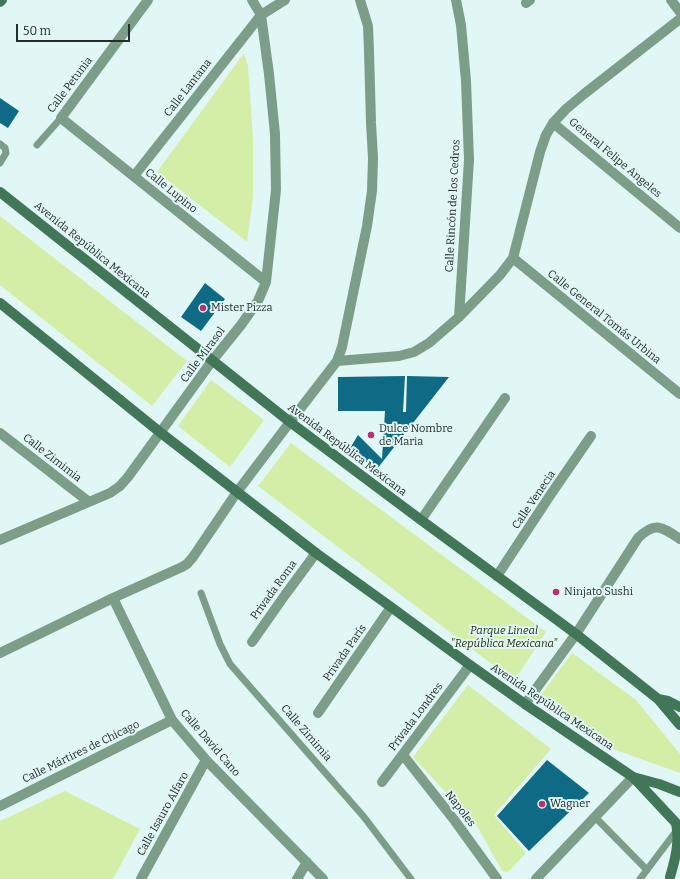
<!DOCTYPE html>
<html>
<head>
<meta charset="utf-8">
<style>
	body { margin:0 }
	#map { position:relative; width:680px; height:879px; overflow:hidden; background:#e1f7f5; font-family:Bitter,serif }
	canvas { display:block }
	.scale { position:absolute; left:16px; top:24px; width:114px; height:18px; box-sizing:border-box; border:2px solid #252d2c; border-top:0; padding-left:5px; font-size:12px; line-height:14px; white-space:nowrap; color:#252d2c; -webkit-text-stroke:3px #e1f7f5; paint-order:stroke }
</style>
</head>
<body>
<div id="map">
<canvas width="680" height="879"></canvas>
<div class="scale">50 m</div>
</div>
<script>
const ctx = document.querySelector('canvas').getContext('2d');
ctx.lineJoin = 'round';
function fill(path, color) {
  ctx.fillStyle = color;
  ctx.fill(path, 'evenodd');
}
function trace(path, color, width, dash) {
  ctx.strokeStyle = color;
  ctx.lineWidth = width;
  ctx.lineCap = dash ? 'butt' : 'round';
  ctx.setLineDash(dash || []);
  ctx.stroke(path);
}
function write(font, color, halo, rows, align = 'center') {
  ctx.font = font + ' Bitter,serif';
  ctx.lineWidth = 4;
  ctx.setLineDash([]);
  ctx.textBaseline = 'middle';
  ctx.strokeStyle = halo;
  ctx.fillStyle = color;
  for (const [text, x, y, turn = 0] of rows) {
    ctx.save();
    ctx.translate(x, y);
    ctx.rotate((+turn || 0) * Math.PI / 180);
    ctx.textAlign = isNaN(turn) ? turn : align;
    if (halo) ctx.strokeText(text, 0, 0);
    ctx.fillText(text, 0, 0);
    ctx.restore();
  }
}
const green = new Path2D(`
	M 244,53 L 248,66 L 253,138 L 253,197 L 247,242 L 157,172 Z
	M 0,216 L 187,361 L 152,406 L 0,285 Z
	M 211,380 L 264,420 L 230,467 L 178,426 Z
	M 291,443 L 546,632 L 514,681 L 258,486 Z
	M 572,653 L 636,700 L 680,754 L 680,773 L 610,748 L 538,699 Z
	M 468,685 L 551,749 L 494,815 L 526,853 L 508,872 L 502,871 L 477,826 L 413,757 Z
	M 65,791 L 140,829 L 113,879 L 0,879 L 0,821 Z`);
const building = new Path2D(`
	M 0,98 L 19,111 L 8,128 L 0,123 Z
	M 205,283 L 225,299 L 201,331 L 181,317 Z
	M 405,376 L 403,412 L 406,412 L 407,376 L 449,377 L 377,469 L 349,450 L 358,435 L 382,459 L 385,411 L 338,411 L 338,377 Z
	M 547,760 L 589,793 L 529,851 L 497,816 Z`);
const lane = new Path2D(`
	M 0,144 L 5,148 L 6,153 L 0,163
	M 37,145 L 61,118
	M 201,593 L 220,644 L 230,664 L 364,817 L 411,879
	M 595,817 L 647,870
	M 640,879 L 677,830`);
const street = new Path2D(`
	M 148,0 L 61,118 L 266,282
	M 456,0 L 461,25 L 466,81 L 469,160 L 459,317
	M 671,0 L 680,12
	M 526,3 L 530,0
	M 553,123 L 680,228
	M 134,176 L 261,15 L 285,0
	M 513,258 L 680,394
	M 337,361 L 399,356 L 414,352 L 429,343 L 459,317 L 500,275 L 513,258 L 540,152 L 546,135 L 553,123 L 566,109 L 584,94 L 680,19
	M 0,433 L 89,502
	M 421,520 L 505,398
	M 0,540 L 110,493 L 120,486 L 128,477 L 212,361 L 241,325 L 258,301 L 266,282 L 276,190 L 275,134 L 269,74 L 261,15 L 252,0
	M 497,576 L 551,494 L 591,436
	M 113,598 L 172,720 L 206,760 L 323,879
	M 252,642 L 285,595 L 316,553
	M 0,653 L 113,598 L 182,567 L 187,564 L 193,557 L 237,492 L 290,422 L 337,361 L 342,347 L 367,226 L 372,191 L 373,158 L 371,123 L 369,51 L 368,26 L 360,0
	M 525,704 L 576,634 L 638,538 C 655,521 662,527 680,539
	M 318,713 L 391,607
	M 403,755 L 455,821 L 497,879
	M 382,782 L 470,665
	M 0,806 L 172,720
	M 141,879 L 206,760
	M 297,879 L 307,862
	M 536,879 L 633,777`);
const secondary = new Path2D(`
	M 0,2 L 2,0
	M 0,192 L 290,422 L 421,520 L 576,634 L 658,699 L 680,725
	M 0,303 L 161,433 L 316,553 L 391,607 L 470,665 L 525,704 L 633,777 L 659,784 L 680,792
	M 658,699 L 668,701 L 680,707
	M 633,777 L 676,823 C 680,842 675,860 670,877`);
const markers = [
	[203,308,4,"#b83070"],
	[371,435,4,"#b83070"],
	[556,592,4,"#b83070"],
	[542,804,4,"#b83070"]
];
const streetNames = [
	["Calle Petunia",70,85,-53],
	["Calle Lantana",188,88,-52],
	["General Felipe Angeles",615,158,40],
	["Calle Lupino",171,191,39],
	["Calle Rincón de los Cedros",453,206,-87],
	["Avenida República Mexicana",92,250,39],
	["Calle General Tomás Urbina",604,317,39],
	["Calle Mirasol",203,355,-53],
	["Avenida República Mexicana",347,450,37],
	["Calle Zimimia",52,458,38],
	["Calle Venecia",534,500,-56],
	["Privada Roma",274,590,-54],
	["Privada París",345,653,-55],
	["Avenida República Mexicana",552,707,34],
	["Privada Londres",416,717,-53],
	["Calle Zimimia",306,733,49],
	["Calle David Cano",210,743,49],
	["Calle Mártires de Chicago",81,752,-26],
	["Napoles",460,809,52],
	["Calle Isauro Alfaro",163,814,-61]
];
const poiNames = [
	["Mister Pizza",211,308],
	["Dulce Nombre",379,429],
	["de Maria",379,442],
	["Ninjato Sushi",564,592],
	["Wagner",550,804]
];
const parkNames = [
	["Parque Lineal",504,631],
	["\"República Mexicana\"",504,644]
];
fill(green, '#d4eea8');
fill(building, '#0f6a85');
trace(lane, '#7c9e89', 7);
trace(street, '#7c9e89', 10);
trace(secondary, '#417658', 10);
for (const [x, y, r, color] of markers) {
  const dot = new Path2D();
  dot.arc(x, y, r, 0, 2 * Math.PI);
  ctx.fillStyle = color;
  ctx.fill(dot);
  trace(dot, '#e1f7f5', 1.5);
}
write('11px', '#252d2c', '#e1f7f5', streetNames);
write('11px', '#252d2c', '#e1f7f5', poiNames, 'left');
write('italic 11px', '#25300e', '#e1f7f5', parkNames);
</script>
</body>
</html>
